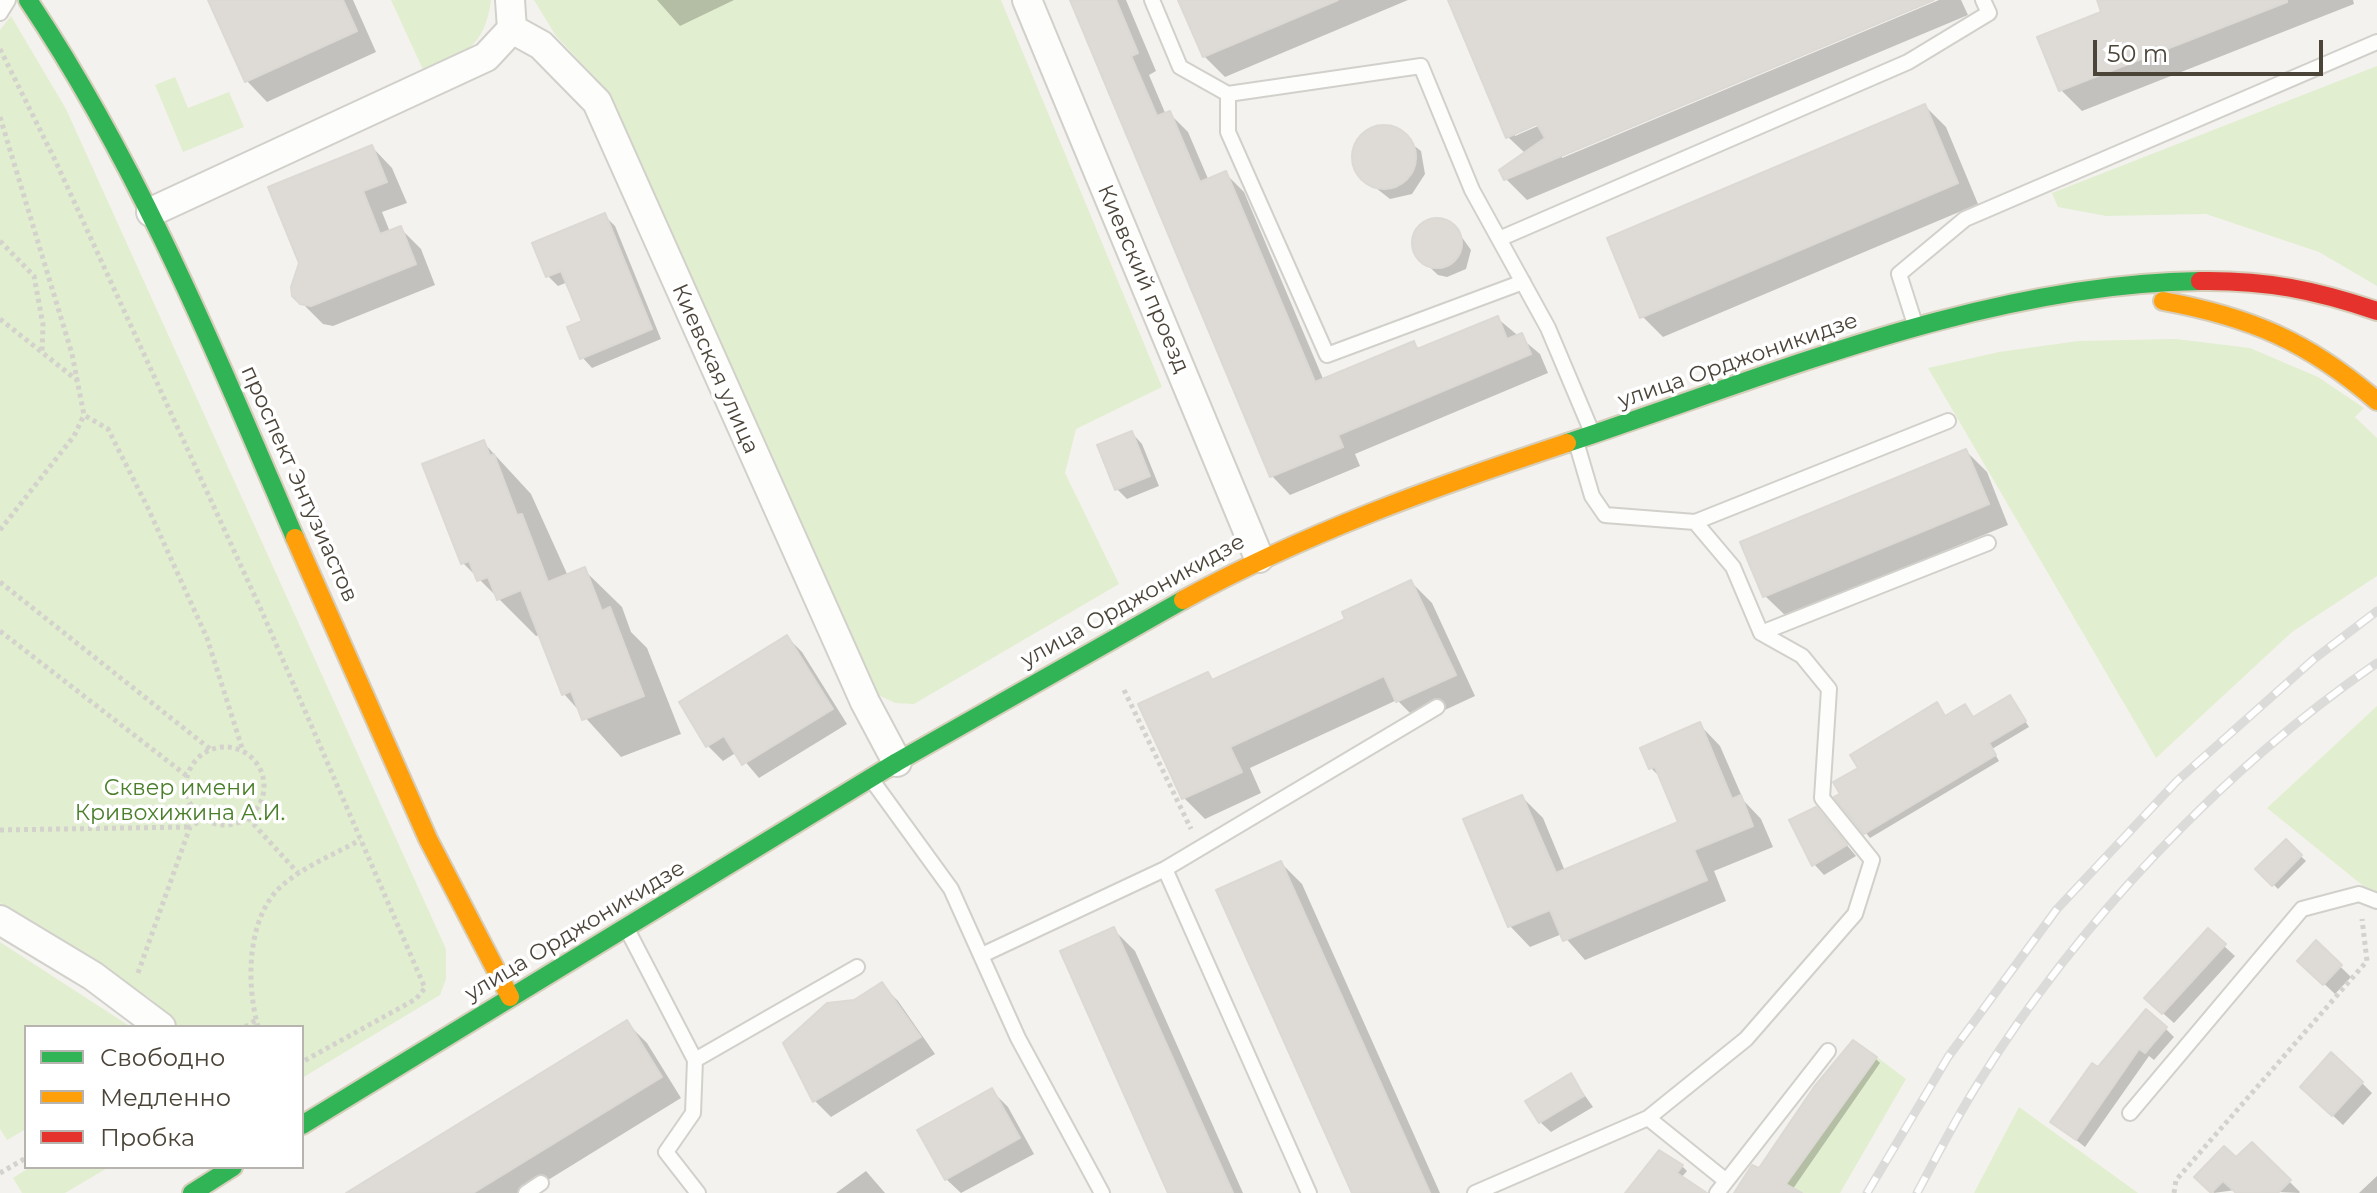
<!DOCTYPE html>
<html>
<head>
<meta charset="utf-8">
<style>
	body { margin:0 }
	#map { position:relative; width:2377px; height:1193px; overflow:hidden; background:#f4f2ee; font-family:Montserrat,sans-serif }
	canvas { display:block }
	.legend { position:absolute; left:24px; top:1025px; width:280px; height:144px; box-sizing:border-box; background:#fff; border:2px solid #b7b4b0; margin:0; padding:10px 14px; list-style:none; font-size:24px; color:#4b4439 }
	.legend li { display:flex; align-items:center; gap:16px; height:40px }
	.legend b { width:40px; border:2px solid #b7b4b0 }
	.scale { position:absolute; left:2093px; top:40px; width:230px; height:36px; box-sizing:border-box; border:4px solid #4b4439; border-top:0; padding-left:10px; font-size:24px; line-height:28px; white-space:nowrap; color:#4b4439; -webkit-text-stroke:6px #fff; paint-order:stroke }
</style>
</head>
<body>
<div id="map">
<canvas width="2377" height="1193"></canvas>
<ul class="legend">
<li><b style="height:10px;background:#30b455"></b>Свободно</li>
<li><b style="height:10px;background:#ff9f0a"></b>Медленно</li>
<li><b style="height:10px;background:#e5322d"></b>Пробка</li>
</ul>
<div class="scale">50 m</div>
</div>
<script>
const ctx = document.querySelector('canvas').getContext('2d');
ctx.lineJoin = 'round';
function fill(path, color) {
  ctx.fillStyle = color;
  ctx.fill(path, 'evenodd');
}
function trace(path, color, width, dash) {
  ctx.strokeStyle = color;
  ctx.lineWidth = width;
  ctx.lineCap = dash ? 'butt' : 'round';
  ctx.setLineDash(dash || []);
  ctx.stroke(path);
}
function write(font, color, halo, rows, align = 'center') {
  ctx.font = font + ' Montserrat,sans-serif';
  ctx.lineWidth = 7;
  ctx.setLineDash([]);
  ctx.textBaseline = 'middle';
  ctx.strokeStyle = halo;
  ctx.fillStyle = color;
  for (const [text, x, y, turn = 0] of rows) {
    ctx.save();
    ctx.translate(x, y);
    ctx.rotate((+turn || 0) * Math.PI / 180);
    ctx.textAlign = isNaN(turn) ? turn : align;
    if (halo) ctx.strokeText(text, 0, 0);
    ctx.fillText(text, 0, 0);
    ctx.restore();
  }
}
const green = new Path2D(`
	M 391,0 L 491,0 C 485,48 463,53 425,74 Z
	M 534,0 L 1001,0 L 1162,387 L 1076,429 L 1065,473 L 1119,584 L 914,704 L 895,703 L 876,694 L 605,88 L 556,36 Z
	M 11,16 L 66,109 L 446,949 L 446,979 L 440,995 L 302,1078 L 302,1027 L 179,1027 L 151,999 L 0,903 L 0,30 Z
	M 2377,66 L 2377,286 L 2319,252 L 2206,214 L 2106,216 L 2058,207 L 2052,193 Z
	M 175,77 L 188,108 L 229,92 L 244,127 L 183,152 L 155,85 Z
	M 2176,339 L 2250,348 L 2318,377 L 2364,408 L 2355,417 L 2377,438 L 2377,576 L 2292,632 L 2156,758 L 1928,368 L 1999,352 L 2078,341 Z
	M 2377,706 L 2377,897 L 2267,808 Z
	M 0,942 L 131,1027 L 26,1027 L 26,1129 L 7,1140 L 0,1129 Z
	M 1877,1057 L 1906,1079 L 1840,1193 L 1780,1193 Z
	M 2019,1107 L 2138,1193 L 1974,1193 Z
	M 30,1167 L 109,1167 L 65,1193 L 22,1193 L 13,1178 Z`);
const shadow = new Path2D(`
	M 210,0 L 353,0 L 376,52 L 267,102 L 247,81 Z
	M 657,0 L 734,0 L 680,26 Z
	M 1072,0 L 1126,0 L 1156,71 L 1149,75 L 1166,115 L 1169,113 L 1188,132 L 1209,181 L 1226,174 L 1244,192 L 1324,381 L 1414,343 L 1420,350 L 1497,318 L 1540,354 L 1548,373 L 1355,454 L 1360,466 L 1290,495 L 1272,476 Z
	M 1181,0 L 1408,0 L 1225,77 L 1204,56 Z
	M 1451,0 L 1929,0 L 1562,154 L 1562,158 L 1939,0 L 1961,0 L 1968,15 L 1527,200 L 1506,179 L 1526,154 L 1508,137 ZM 1545,118 L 1547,122 L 1515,136 L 1515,132 Z
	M 2099,0 L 2353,0 L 2354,4 L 2082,111 L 2061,90 L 2104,13 Z
	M 1925,106 L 1946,127 L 1978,204 L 1663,337 L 1642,316 Z
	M 1390,127 L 1421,151 L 1425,174 L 1412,194 L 1390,199 L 1358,174 L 1354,151 L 1367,131 Z
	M 372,147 L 392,168 L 407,203 L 382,212 L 390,232 L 400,228 L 421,249 L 435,285 L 333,326 L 323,324 L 294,295 Z
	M 604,215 L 615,226 L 661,339 L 592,368 L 582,357 L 584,322 L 568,282 L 558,286 L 548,276 Z
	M 1437,220 L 1456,229 L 1471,250 L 1466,269 L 1447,277 L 1438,275 L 1418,256 L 1414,237 L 1419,228 Z
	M 1132,433 L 1142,444 L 1159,486 L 1127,499 L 1117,489 Z
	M 483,442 L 531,494 L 568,576 L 584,570 L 622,607 L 631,632 L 647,648 L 681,734 L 621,757 L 564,694 L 541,635 L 536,636 L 463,563 Z
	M 1966,451 L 1987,472 L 2008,525 L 1786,616 L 1765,596 Z
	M 1411,582 L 1432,603 L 1475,696 L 1419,722 L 1397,700 L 1250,768 L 1261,793 L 1205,819 L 1184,798 L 1141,705 L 1208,675 L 1214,681 L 1348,620 Z
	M 787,637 L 802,652 L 847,724 L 759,778 L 737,752 L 723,761 L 708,746 Z
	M 2010,698 L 2029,727 L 1992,749 L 1999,761 L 1870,838 L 1838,798 L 1861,769 L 1937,705 L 1946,717 L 1974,719 Z
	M 1700,725 L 1720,746 L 1744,801 L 1761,819 L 1773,847 L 1714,871 L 1726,901 L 1585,960 L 1562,934 L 1530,947 L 1510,926 L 1522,797 L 1543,818 L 1565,871 L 1681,823 L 1662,779 L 1651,768 Z
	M 1826,820 L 1856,856 L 1824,875 L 1814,864 Z
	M 2286,842 L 2306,861 L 2278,889 L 2258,869 Z
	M 1281,863 L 1302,884 L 1440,1193 L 1354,1193 Z
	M 1114,930 L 1135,951 L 1243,1193 L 1170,1193 Z
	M 2316,943 L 2351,977 L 2335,994 L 2300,961 Z
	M 2224,946 L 2235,956 L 2174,1023 L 2157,1008 Z
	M 882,985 L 898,1001 L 935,1054 L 831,1117 L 815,1101 L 785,1043 Z
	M 626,1022 L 647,1043 L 681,1098 L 527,1193 L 372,1193 Z
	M 2165,1028 L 2174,1037 L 2154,1060 L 2149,1056 L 2085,1147 L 2053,1122 L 2098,1069 Z
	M 1876,1059 L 1880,1063 L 1790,1193 L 1737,1193 Z
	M 1571,1076 L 1593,1107 L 1551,1132 L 1540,1122 Z
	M 2362,1083 L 2372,1093 L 2343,1125 L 2313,1097 Z
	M 992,1091 L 1008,1107 L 1034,1154 L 961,1193 L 946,1179 Z
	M 2252,1145 L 2300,1192 L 2299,1193 L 2235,1190 L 2214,1193 L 2197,1177 L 2236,1160 Z
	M 1659,1153 L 1682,1166 L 1687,1171 L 1681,1178 L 1705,1193 L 1629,1193 Z
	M 866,1171 L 885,1193 L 836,1193 Z
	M 2377,1176 L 2377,1193 L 2359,1193 Z`);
const building = new Path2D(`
	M 208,0 L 343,0 L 357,31 L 245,82 Z
	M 1070,0 L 1116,0 L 1138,53 L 1131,56 L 1157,116 L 1170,111 L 1200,182 L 1226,171 L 1315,382 L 1414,341 L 1417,349 L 1498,316 L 1507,339 L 1522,333 L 1531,354 L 1338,435 L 1343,447 L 1270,477 Z
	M 1178,0 L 1338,0 L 1203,57 Z
	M 1448,0 L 1934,0 L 1504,180 L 1499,170 L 1545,138 L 1537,124 L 1506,138 Z
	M 2097,0 L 2287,0 L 2287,2 L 2059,91 L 2037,37 L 2101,12 Z
	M 1925,104 L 1958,183 L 1640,318 L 1607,238 Z
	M1352 157a32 32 0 1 1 64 0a32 32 0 1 1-64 0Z
	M 372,145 L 387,182 L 363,191 L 380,234 L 401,226 L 416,264 L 311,306 L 300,304 L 292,296 L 291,287 L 299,263 L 268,187 Z
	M 605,213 L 652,329 L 580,359 L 567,327 L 582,321 L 561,271 L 546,277 L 532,243 Z
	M1412 243a25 25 0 1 1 50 0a25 25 0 1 1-50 0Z
	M 1132,431 L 1150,476 L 1115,490 L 1097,445 Z
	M 484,440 L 490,456 L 494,454 L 517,515 L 522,514 L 548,582 L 585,567 L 602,611 L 610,607 L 644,696 L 582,720 L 571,691 L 562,695 L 521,590 L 497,600 L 488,577 L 477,581 L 469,561 L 461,564 L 422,464 Z
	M 1966,449 L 1989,504 L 1763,597 L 1740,542 Z
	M 1411,580 L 1456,675 L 1396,702 L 1384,676 L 1230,747 L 1242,772 L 1182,799 L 1138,704 L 1208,672 L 1212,680 L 1345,619 L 1342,612 Z
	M 787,635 L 833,709 L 742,765 L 724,736 L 706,747 L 679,702 Z
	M 2010,695 L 2026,721 L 1989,743 L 1996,755 L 1864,834 L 1834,797 L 1840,794 L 1833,782 L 1858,768 L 1850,755 L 1937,702 L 1945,716 L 1965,704 L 1973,717 Z
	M 1700,722 L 1732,799 L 1741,795 L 1753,826 L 1694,850 L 1707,880 L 1563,941 L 1550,910 L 1508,927 L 1463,819 L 1522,795 L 1556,873 L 1678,822 L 1655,767 L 1649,769 L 1640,748 Z
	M 1816,807 L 1847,845 L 1812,866 L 1789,820 Z
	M 2286,839 L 2302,855 L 2272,886 L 2255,869 Z
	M 1281,861 L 1430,1193 L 1352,1193 L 1216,890 Z
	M 1114,927 L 1233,1193 L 1168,1193 L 1060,951 Z
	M 2208,928 L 2226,944 L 2162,1014 L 2144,998 Z
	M 2316,940 L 2342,965 L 2323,985 L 2297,961 Z
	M 882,982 L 921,1037 L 813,1102 L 783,1043 L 827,1003 L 854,1000 Z
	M 2146,1009 L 2167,1027 L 2145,1053 L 2139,1049 L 2076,1140 L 2050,1122 L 2092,1063 L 2098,1067 Z
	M 627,1020 L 662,1077 L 473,1193 L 346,1193 Z
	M 1853,1040 L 1877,1057 L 1786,1184 L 1802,1193 L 1734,1193 L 1752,1165 L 1759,1168 L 1814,1087 Z
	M 2331,1052 L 2363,1082 L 2332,1116 L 2300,1087 Z
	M 1571,1073 L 1584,1096 L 1539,1123 L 1525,1101 Z
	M 992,1088 L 1020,1138 L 945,1180 L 917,1130 Z
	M 2252,1142 L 2291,1180 L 2278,1193 L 2236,1193 L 2223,1181 L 2211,1193 L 2194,1177 L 2224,1146 L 2236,1157 Z
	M 1659,1150 L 1683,1165 L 1677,1173 L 1707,1193 L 1625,1193 Z`);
const path = new Path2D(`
	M 0,49 L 55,160 L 263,614 L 425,988 L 416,999 L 302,1062
	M 0,117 L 72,354 L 84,415 L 108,429 L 147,506 L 207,638 L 243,751
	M 0,241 L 34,276 L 43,325 L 42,352
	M 0,319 L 78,381
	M 0,530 L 74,436 L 84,415
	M 0,582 L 210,749
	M 0,631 L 187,776
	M 1124,690 L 1191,829
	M186 786a39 39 0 1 1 78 0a39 39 0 1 1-78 0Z
	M 248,818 L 298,873
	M 0,830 L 190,827
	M 138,973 L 190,827 L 203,819
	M 245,1027 L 256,1020
	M 258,1027 C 246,983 246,914 285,883 C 307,865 335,854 360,840
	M 0,1173 L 26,1158
	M 2174,1193 L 2176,1180 L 2367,961 L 2362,919`);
const lane = new Path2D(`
	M 1152,0 L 1180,67 L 1228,94 L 1421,66 L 1472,190 L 1499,239 L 1908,62 L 1989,13 L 1983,0
	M 0,13 L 8,0
	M 1228,94 L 1228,132 L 1327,355 L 1523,282
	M 1499,239 L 1548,328 L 1591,430
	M 1914,321 L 1899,274 L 1965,219 L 2377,42
	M 1695,522 L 1948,421
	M 1761,633 L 1988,543
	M 874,783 L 951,889 L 1018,1038 L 1102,1193
	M 1165,869 L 1309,1193
	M 629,933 L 695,1060
	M 982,955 L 1165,869 L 1437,707
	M 2130,1113 L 2302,909 L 2359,894 L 2377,901
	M 1648,1118 L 1725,1180
	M 526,1193 L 541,1183
	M 698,1193 L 666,1152 L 693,1113 L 695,1060 L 857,967
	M 1475,1193 L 1648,1118 L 1746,1039 L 1855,914 L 1872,860 L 1822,798 L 1829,689 L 1802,656 L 1761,633 L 1733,567 L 1695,522 L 1605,515 L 1592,496 L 1577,445
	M 1717,1193 L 1828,1051`);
const street = new Path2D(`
	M 510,0 L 512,29 L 541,45 L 597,102 L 865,702 L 897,762
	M 1027,0 L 1259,558
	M 151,212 L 486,57 L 512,29
	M 0,920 L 93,976 L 161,1027`);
const fast = new Path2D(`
	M 28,0 C 140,167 216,354 295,538
	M 1567,443 C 1769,376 1984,284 2200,281
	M 302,1125 L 897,762 L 1183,600
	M 192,1193 L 233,1167`);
const slow = new Path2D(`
	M 2163,301 C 2251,317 2309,342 2377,401
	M 295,538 L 428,839 L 510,997
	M 1183,600 C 1305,533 1434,487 1567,443`);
const jam = new Path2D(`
	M 2200,281 C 2266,280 2315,290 2377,311`);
const rail = new Path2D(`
	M 1867,1193 L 1948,1057 L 2057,909 L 2177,781 L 2314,659 L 2377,611
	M 1917,1193 C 1937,1156 1956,1118 1979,1082 C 2077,924 2224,768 2377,663`);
const streetNames = [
	["Киевский проезд",1143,279,67],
	["улица Орджоникидзе",1738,361,-19],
	["Киевская улица",715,369,66],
	["проспект Энтузиастов",299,484,66],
	["улица Орджоникидзе",1133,601,-29],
	["улица Орджоникидзе",575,931,-31]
];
const parkNames = [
	["Сквер имени",180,789],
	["Кривохижина А.И.",180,814]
];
fill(green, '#e1eecf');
fill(shadow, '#0003');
fill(building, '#dedbd6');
trace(building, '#dcd9d4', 2);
trace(lane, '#d2d0cb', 18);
trace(street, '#d2d0cb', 32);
trace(fast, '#d6cebb', 22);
trace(slow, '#d6cebb', 22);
trace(jam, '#d6cebb', 22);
trace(path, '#d3d2cc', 5, [4, 4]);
trace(lane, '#fdfdfc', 14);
trace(street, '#fdfdfc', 28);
trace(fast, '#30b455', 18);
trace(slow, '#ff9f0a', 18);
trace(jam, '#e5322d', 18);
trace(rail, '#dbdbda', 9);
trace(rail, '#fff', 6, [18]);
write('22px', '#4b4439', '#fff', streetNames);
write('22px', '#4a7f2a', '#fff', parkNames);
</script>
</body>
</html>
